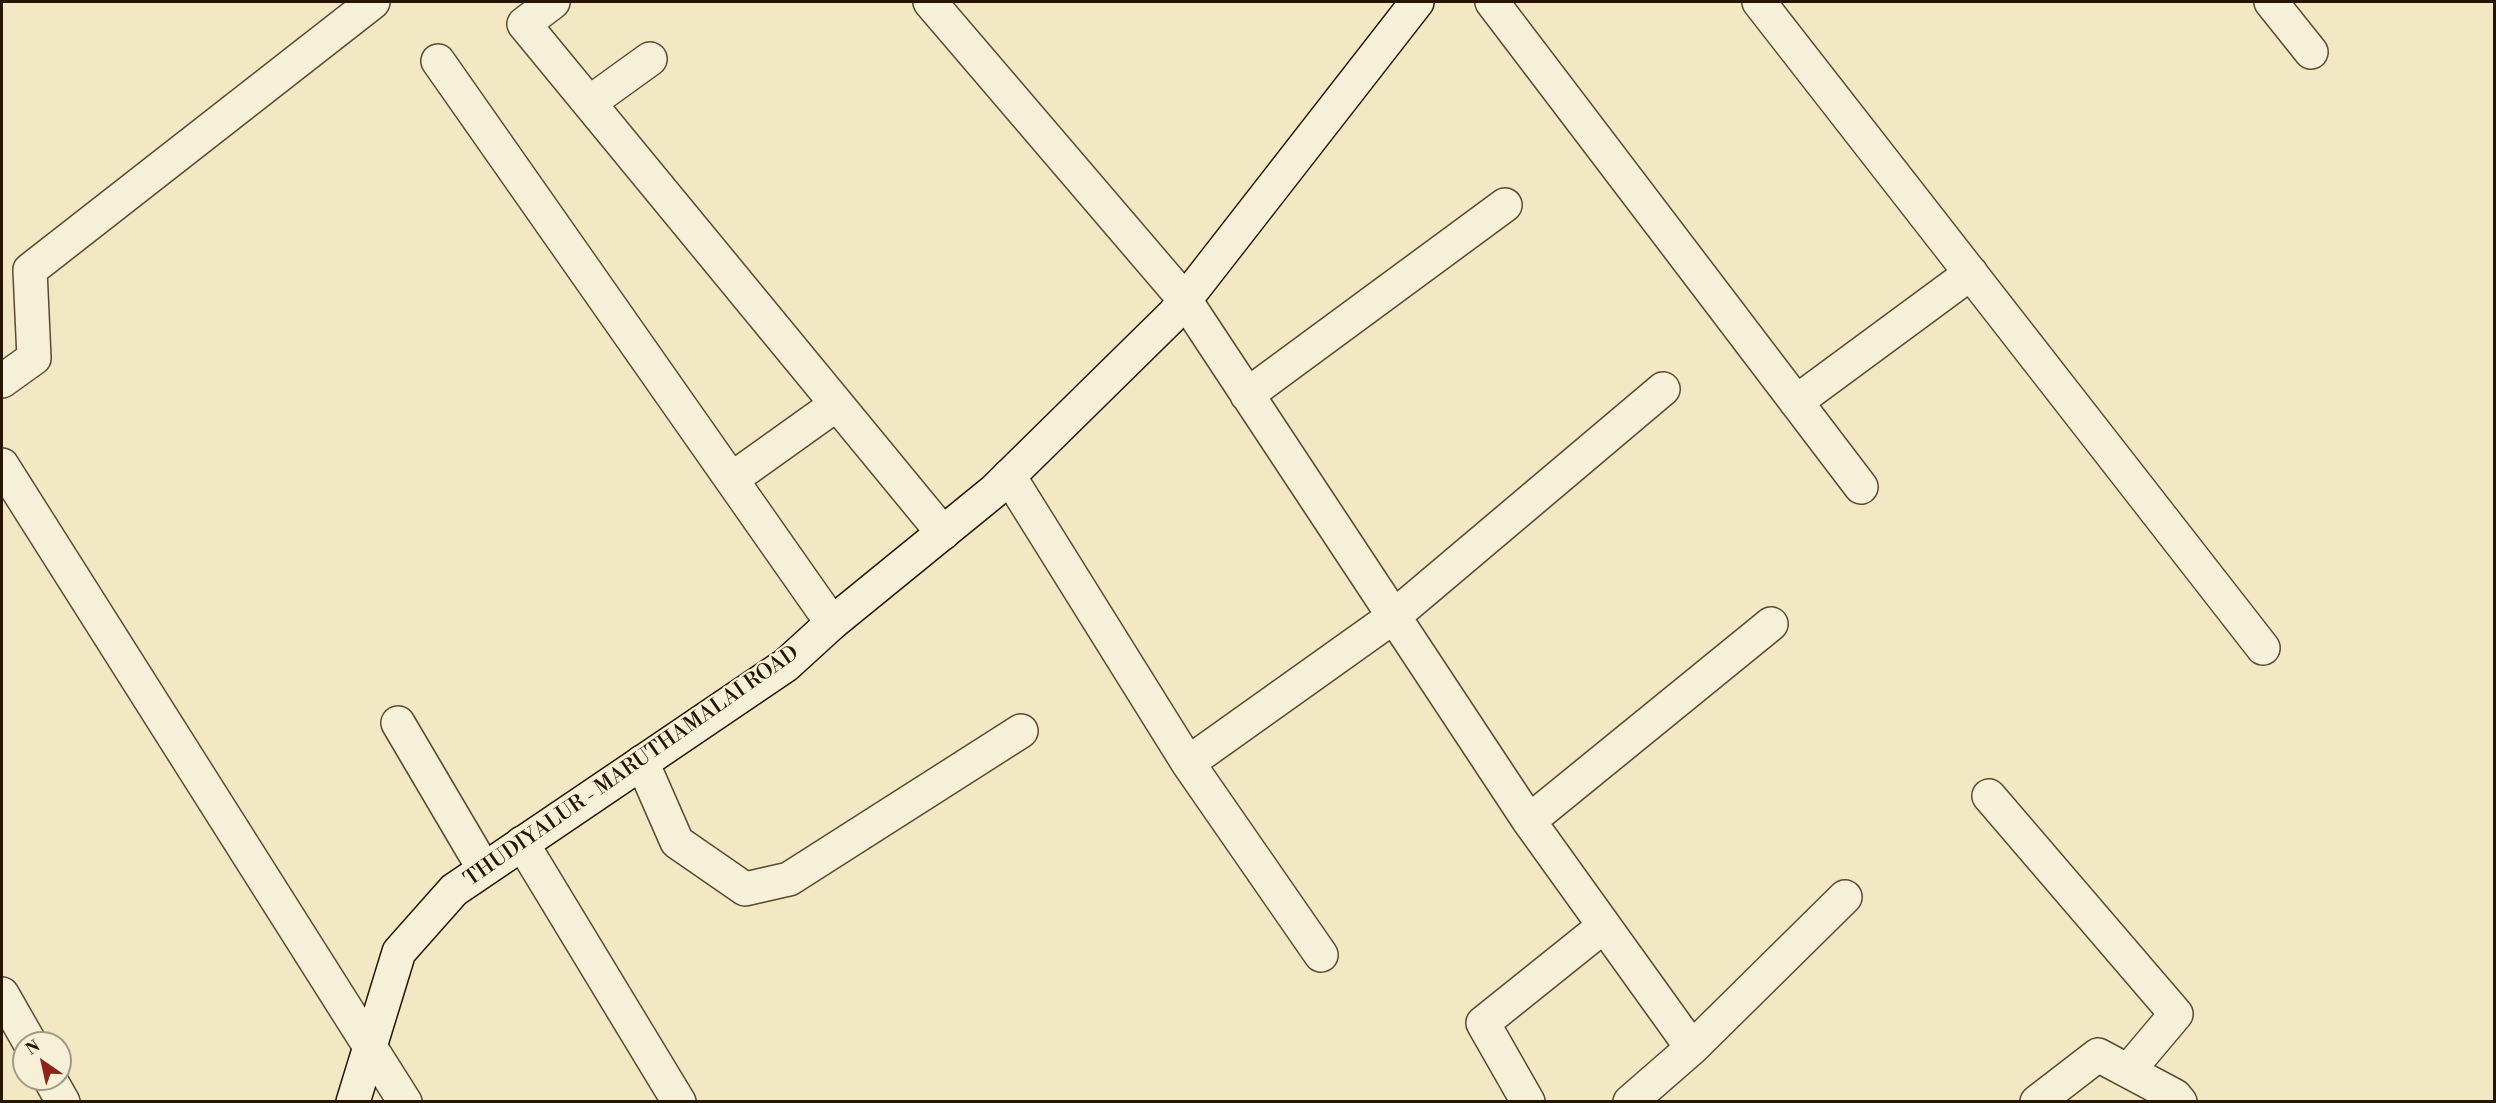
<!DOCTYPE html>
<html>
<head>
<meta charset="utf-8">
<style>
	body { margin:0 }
	#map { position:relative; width:2496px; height:1103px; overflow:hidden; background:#f2e8c4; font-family:"Libre Bodoni",serif }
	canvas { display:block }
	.frame { position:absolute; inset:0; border:3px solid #261600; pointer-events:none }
	.north { position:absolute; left:12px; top:1031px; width:60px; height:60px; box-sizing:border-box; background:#f7f0d9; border:2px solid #a39982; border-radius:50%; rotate:326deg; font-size:16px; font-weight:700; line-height:24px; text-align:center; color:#261600 }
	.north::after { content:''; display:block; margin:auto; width:21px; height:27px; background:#8f2418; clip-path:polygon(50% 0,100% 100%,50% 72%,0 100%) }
</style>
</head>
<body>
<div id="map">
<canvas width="2496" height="1103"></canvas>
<div class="frame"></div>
<div class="north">N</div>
</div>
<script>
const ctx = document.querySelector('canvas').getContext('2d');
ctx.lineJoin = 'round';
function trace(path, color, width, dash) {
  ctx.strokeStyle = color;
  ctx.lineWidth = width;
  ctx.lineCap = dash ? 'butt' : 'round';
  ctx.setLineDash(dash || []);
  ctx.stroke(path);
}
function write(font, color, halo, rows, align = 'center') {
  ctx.font = font + ' "Libre Bodoni",serif';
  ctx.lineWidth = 4.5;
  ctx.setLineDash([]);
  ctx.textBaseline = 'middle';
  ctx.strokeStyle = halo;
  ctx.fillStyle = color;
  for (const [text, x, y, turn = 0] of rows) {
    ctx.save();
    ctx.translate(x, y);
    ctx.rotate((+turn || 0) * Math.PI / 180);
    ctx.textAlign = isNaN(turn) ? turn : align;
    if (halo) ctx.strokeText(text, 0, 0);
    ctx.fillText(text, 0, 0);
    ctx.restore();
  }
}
const street = new Path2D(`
	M 553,2 L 524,24 L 943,533
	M 930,2 L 1185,300 L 1529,821 L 1692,1048 L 1630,1102
	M 1492,2 L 1861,487
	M 1759,2 L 2263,648
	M 2271,2 L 2311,52
	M 438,61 L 832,623
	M 589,103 L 650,59
	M 2,381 L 34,358 L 30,270 L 373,2
	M 1247,395 L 1505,205
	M 1796,402 L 1971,273
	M 2,465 L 405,1102
	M 1009,476 L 1188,763 L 1321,955
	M 732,479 L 837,404
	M 398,723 L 484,869
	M 642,762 L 677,842 L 745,889 L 789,879 L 1021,731
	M 1188,763 L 1393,617 L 1663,389
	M 1989,796 L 2176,1014 L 2128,1071
	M 1529,821 L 1771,624
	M 522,843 L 679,1102
	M 2,994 L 30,1043
	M 1692,1048 L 1845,897
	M 50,1079 L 63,1102
	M 1528,1102 L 1483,1023 L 1604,926
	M 2037,1102 L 2098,1055 L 2175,1096 L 2180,1102`);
const secondary = new Path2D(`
	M 353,1102 L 399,952 L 454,890 L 786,665 L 832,623 L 994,491 L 1174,314 L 1417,2`);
const streetNames = [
	["THUDIYALUR - MARUTHAMALAI ROAD",632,767,-35]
];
trace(street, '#594a31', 36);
trace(secondary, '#261600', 36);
trace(street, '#f7f0d9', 33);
trace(secondary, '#f7f0d9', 33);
write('21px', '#261600', '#f7f0d9', streetNames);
</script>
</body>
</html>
